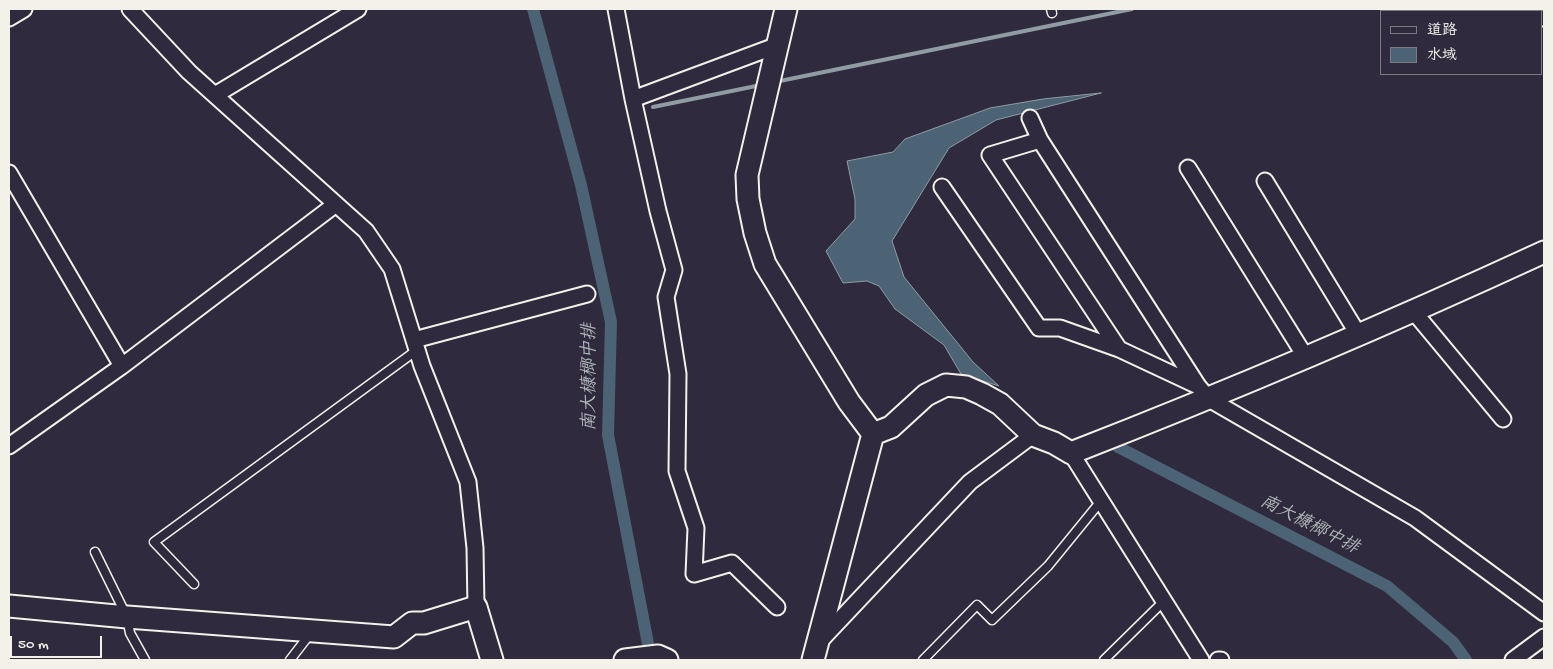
<!DOCTYPE html>
<html>
<head>
<meta charset="utf-8">
<style>
	body { margin:0 }
	#map { position:relative; width:1553px; height:669px; overflow:hidden; background:#2f2a3d; font-family:"Gochi Hand","LXGW WenKai TC",sans-serif }
	canvas { display:block }
	.frame { position:absolute; inset:0; border:10px solid #f4f1e8; pointer-events:none }
	.legend { position:absolute; left:1380px; top:10px; width:162px; height:65px; box-sizing:border-box; background:#2f2a3d; border:1px solid #7e7a81; margin:0; padding:6px 9px; list-style:none; font-size:15px; color:#f4f1e8 }
	.legend li { display:flex; align-items:center; gap:10px; height:25px }
	.legend b { width:25px; border:1px solid #7e7a81 }
	.scale { position:absolute; left:10px; top:636px; width:92px; height:22px; box-sizing:border-box; border:2px solid #f4f1e8; border-top:0; padding-left:6px; font-size:15px; line-height:18px; white-space:nowrap; color:#f4f1e8; -webkit-text-stroke:4px #2f2a3d; paint-order:stroke }
</style>
</head>
<body>
<div id="map">
<canvas width="1553" height="669"></canvas>
<div class="frame"></div>
<ul class="legend">
<li><b style="height:6px;background:#2f2a3d"></b>道路</li>
<li><b style="height:14px;background:#4b6374"></b>水域</li>
</ul>
<div class="scale">50 m</div>
</div>
<script>
const ctx = document.querySelector('canvas').getContext('2d');
ctx.lineJoin = 'round';
function fill(path, color) {
  ctx.fillStyle = color;
  ctx.fill(path, 'evenodd');
}
function trace(path, color, width, dash) {
  ctx.strokeStyle = color;
  ctx.lineWidth = width;
  ctx.lineCap = dash ? 'butt' : 'round';
  ctx.setLineDash(dash || []);
  ctx.stroke(path);
}
function write(font, color, halo, rows, align = 'center') {
  ctx.font = font + ' "Gochi Hand","LXGW WenKai TC",sans-serif';
  ctx.lineWidth = 4;
  ctx.setLineDash([]);
  ctx.textBaseline = 'middle';
  ctx.strokeStyle = halo;
  ctx.fillStyle = color;
  for (const [text, x, y, turn = 0] of rows) {
    ctx.save();
    ctx.translate(x, y);
    ctx.rotate((+turn || 0) * Math.PI / 180);
    ctx.textAlign = isNaN(turn) ? turn : align;
    if (halo) ctx.strokeText(text, 0, 0);
    ctx.fillText(text, 0, 0);
    ctx.restore();
  }
}
const water = new Path2D(`
	M 1101,93 L 996,120 L 949,148 L 892,241 L 904,277 L 973,362 L 999,386 L 961,374 L 944,345 L 895,309 L 879,286 L 867,281 L 843,283 L 826,251 L 855,219 L 855,199 L 847,161 L 893,152 L 905,139 L 990,108 L 1043,99 Z`);
const stream = new Path2D(`
	M 775,82 L 1132,9
	M 653,107 L 761,85`);
const canal = new Path2D(`
	M 533,9 L 581,185 L 611,322 L 608,435 L 649,649 L 649,660
	M 1118,447 L 1387,586 L 1453,642 L 1466,660`);
const lane = new Path2D(`
	M 1051,9 L 1052,13
	M 95,552 L 127,617 L 130,633 L 145,660
	M 194,584 L 154,542 L 417,350
	M 290,660 L 310,634
	M 923,660 L 977,605 L 992,620 L 1048,566 L 1101,501
	M 1104,660 L 1164,601`);
const street = new Path2D(`
	M 130,9 L 189,72 L 366,231 L 392,269 L 422,366 L 468,482 L 475,548 L 476,607
	M 616,9 L 633,99
	M 9,18 L 24,9
	M 1542,18 L 1544,18
	M 215,95 L 358,9
	M 1030,118 L 1040,140 L 1198,386
	M 1040,140 L 990,155 L 1119,349
	M 1188,168 L 1305,356
	M 9,173 L 122,366
	M 1265,181 L 1358,334
	M 942,187 L 1039,328 L 1060,328 L 1119,349 L 1198,386 L 1209,399 L 1415,518 L 1544,613
	M 1414,312 L 1503,419
	M 414,340 L 587,294
	M 9,446 L 122,366 L 336,204
	M 1071,453 L 1201,660
	M 777,607 L 732,563 L 694,574 L 696,528 L 677,471 L 678,374 L 666,297 L 674,270 L 658,211 L 633,99 L 778,45
	M 819,642 L 970,482 L 1033,435
	M 1218,660 L 1221,660
	M 1513,660 L 1544,637`);
const secondary = new Path2D(`
	M 786,9 L 747,175 L 748,199 L 755,233 L 765,264 L 849,402 L 873,434
	M 873,434 L 891,427 L 926,395 L 946,385 L 966,387 L 982,394 L 1000,404 L 1033,435 L 1054,443 L 1071,453 C 1230,391 1388,324 1544,252
	M 9,606 L 127,617 L 394,637 L 412,623 L 424,623 L 476,607 L 492,660
	M 625,660 L 658,656 L 667,660
	M 813,660 L 873,434`);
const waterNames = [
	["南大槺榔中排",591,377,-90],
	["南大槺榔中排",1309,526,27]
];
fill(water, '#4b6374');
trace(water, '#8f9ca2', 1);
trace(stream, '#8f9ca2', 4);
trace(canal, '#4b6374', 12);
trace(lane, '#f4f1e8', 11);
trace(street, '#f4f1e8', 19);
trace(secondary, '#f4f1e8', 25);
trace(lane, '#2f2a3d', 8);
trace(street, '#2f2a3d', 15);
trace(secondary, '#2f2a3d', 21);
write('italic 18px', '#b0b8ba', '#2f2a3d', waterNames);
</script>
</body>
</html>
